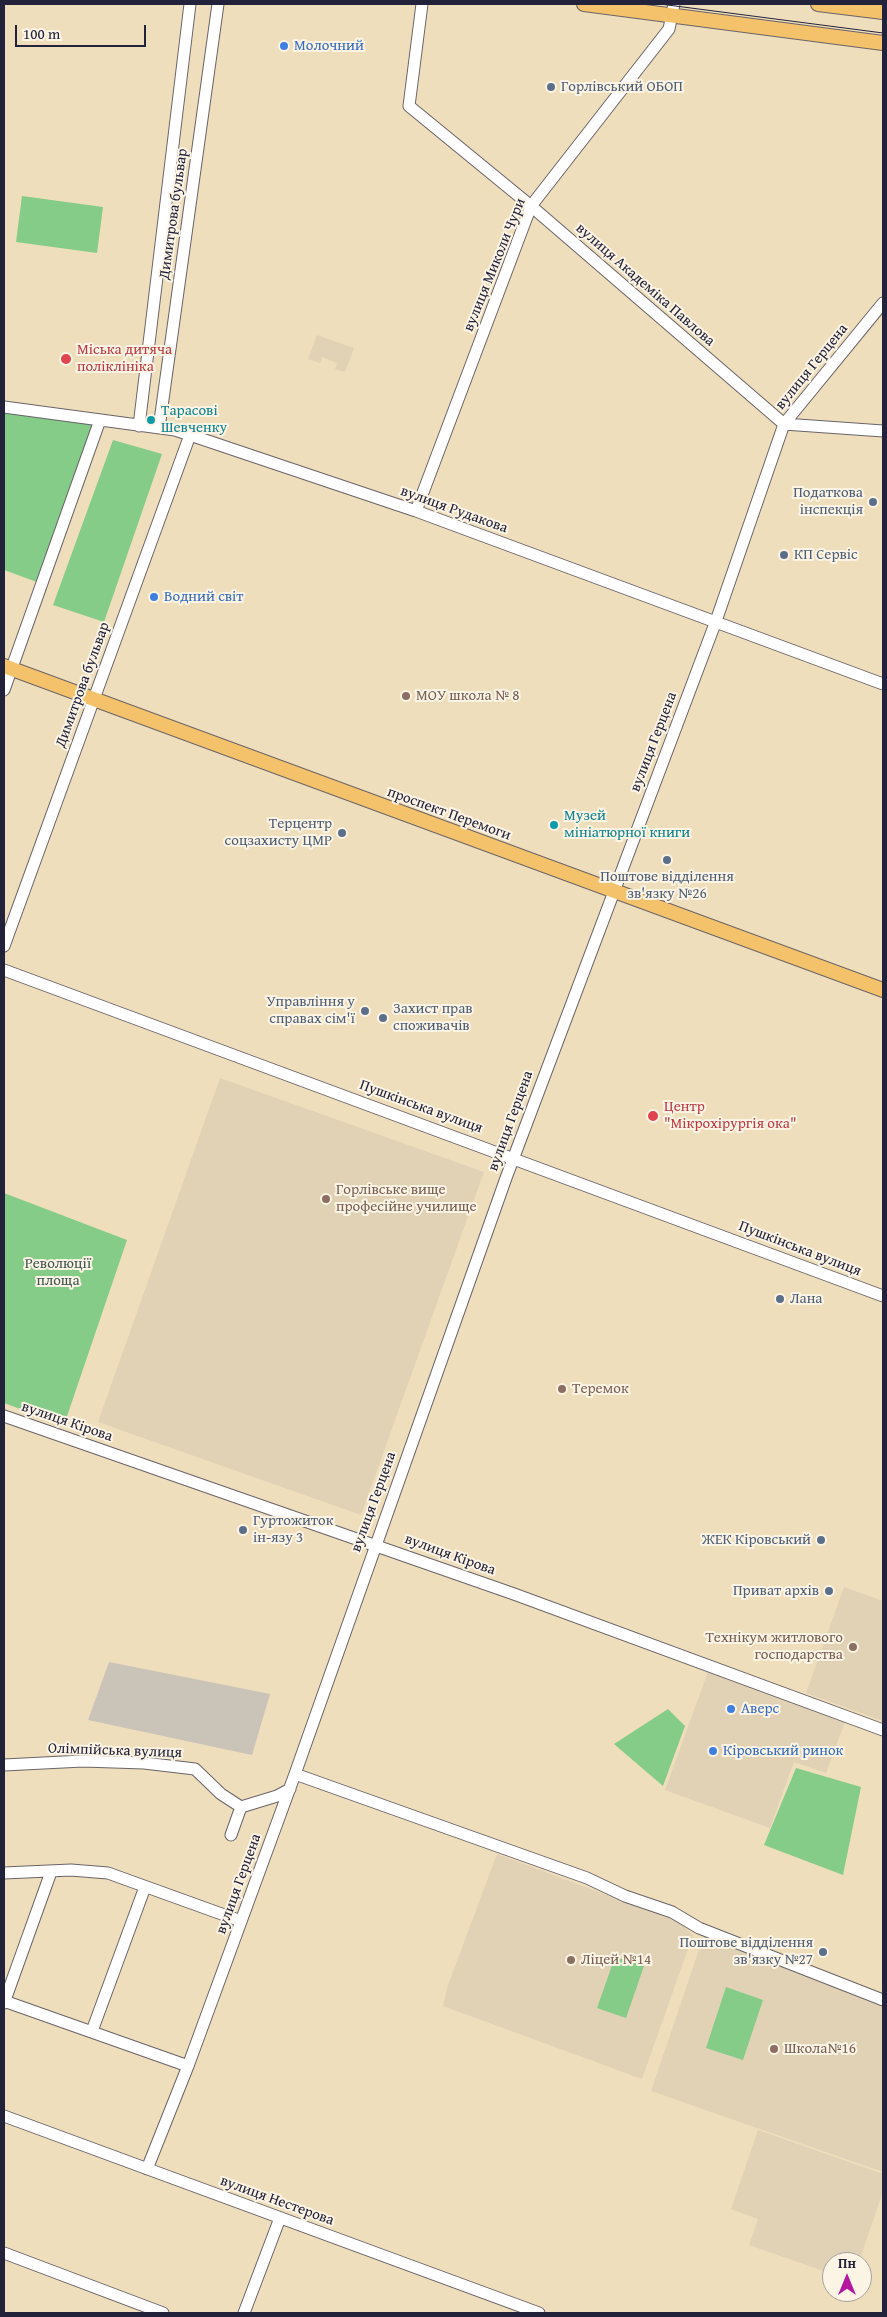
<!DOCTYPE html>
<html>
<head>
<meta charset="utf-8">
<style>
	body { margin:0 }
	#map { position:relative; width:887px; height:2317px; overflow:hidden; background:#efdebc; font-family:"Gentium Book Plus",serif }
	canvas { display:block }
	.frame { position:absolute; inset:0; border:5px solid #22223b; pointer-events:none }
	.north { position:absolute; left:822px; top:2252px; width:50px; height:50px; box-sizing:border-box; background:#fcf5e5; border:1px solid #a5a1a1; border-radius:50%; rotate:0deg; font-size:14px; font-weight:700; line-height:20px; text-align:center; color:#22223b }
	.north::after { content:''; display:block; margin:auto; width:18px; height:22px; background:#b5179e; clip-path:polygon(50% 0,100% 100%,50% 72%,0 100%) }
	.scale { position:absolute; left:15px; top:25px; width:131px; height:22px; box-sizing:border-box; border:2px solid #22223b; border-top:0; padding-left:6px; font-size:15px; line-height:18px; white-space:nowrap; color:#22223b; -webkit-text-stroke:4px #fcf5e5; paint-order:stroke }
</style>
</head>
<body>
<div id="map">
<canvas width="887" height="2317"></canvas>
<div class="frame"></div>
<div class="north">Пн</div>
<div class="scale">100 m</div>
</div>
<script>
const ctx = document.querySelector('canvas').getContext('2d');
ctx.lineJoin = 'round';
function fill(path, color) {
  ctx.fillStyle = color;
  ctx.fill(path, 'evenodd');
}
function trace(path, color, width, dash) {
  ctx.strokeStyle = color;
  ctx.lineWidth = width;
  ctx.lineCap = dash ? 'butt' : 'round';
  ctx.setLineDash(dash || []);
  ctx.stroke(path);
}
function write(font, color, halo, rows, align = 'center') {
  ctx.font = font + ' "Gentium Book Plus",serif';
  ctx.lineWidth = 4;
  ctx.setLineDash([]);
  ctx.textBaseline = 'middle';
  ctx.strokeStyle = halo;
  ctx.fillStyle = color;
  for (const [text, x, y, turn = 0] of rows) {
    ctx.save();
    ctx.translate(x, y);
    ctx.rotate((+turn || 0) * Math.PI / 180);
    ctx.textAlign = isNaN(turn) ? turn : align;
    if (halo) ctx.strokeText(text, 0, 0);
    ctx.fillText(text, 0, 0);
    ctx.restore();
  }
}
const built = new Path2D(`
	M 317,335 L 354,348 L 345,372 L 335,369 L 337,363 L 322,357 L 320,363 L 308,359 Z
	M 220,1078 L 484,1172 L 361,1515 L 98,1422 Z
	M 844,1587 L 883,1601 L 883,1721 L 806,1693 Z
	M 709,1669 L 846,1719 L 826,1773 L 794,1762 L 770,1828 L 665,1790 Z
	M 497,1854 L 679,1922 L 693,1935 L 642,2079 L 443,2006 L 448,1985 Z
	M 704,1935 L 883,2007 L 883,2172 L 651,2091 Z
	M 758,2130 L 883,2174 L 883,2191 L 859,2262 L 832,2262 L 832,2274 L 749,2245 L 758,2219 L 731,2209 Z`);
const industrial = new Path2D(`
	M 109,1662 L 270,1694 L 252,1755 L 88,1720 Z`);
const green = new Path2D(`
	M 22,196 L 103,207 L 97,253 L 16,242 Z
	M 4,404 L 97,417 L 37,582 L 4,570 Z
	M 113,440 L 162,454 L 104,622 L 53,605 Z
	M 4,1193 L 127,1240 L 64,1425 L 4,1403 Z
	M 668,1709 L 685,1726 L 663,1786 L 614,1744 Z
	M 796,1768 L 861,1787 L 843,1875 L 764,1845 Z
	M 615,1957 L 644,1966 L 626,2018 L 597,2008 Z
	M 726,1987 L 763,2000 L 743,2060 L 706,2048 Z`);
const minor = new Path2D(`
	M 422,4 L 409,106 L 531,206 L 784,424 L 883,431
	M 4,407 L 175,430 L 190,435 L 416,511 L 883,684
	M 139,426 L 190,4
	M 159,428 L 218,4
	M 416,511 L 531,206 L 669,29 L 674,4
	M 4,690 L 100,420
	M 4,946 L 190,435
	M 4,970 L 883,1296
	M 4,1416 L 514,1594 L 883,1730
	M 4,1765 L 83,1761 L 144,1763 L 195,1769 L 221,1794 L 241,1807
	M 295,1774 L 587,1878 L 625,1896 L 672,1912 L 699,1928 L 883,2000
	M 231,1835 L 241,1807 L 277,1796 L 290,1789
	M 4,1873 L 71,1870 L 108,1873 L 241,1921
	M 4,2001 L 188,2066
	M 4,2003 L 51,1872
	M 92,2031 L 145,1887
	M 4,2116 L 539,2313
	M 147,2169 L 188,2066 L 295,1774 L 506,1178 L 716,621 L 784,424 L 883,303
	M 4,2253 L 163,2313
	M 244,2313 L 280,2218`);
const major = new Path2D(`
	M 584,4 L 883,43
	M 818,4 L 883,12
	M 4,666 L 883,990`);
const tram = new Path2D(`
	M 660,4 L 883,33`);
const markers = [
	[284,46,5,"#3f7fe0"],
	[551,87,5,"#5c6f8a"],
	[66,359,6,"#e0444e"],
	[151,420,5,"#0f9aa8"],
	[873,502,5,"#5c6f8a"],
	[784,555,5,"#5c6f8a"],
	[154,597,5,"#3f7fe0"],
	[406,696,5,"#8d6e63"],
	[554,825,5,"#0f9aa8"],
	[342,833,5,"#5c6f8a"],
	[667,860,5,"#5c6f8a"],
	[365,1011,5,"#5c6f8a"],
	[383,1018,5,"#5c6f8a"],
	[653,1116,6,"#e0444e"],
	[326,1199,5,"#8d6e63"],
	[780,1299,5,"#5c6f8a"],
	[562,1389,5,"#8d6e63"],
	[243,1530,5,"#5c6f8a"],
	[821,1540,5,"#5c6f8a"],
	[829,1591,5,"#5c6f8a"],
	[853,1647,5,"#8d6e63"],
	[731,1709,5,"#3f7fe0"],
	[713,1751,5,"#3f7fe0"],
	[823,1952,5,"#5c6f8a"],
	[571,1960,5,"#8d6e63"],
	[774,2049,5,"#8d6e63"]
];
const shopNames = [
	["Молочний",294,46],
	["Водний світ",164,597],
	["Аверс",741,1709],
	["Кіровський ринок",723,1751]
];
const serviceNames = [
	["Горлівський ОБОП",561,87,"left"],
	["Податкова",863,493],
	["інспекція",863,510],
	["КП Сервіс",794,555,"left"],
	["Терцентр",332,824],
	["соцзахисту ЦМР",332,841],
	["Поштове відділення",667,877,"center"],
	["зв'язку №26",667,894,"center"],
	["Управління у",355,1002],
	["справах сім'ї",355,1019],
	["Захист прав",393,1009,"left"],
	["споживачів",393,1026,"left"],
	["Лана",790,1299,"left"],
	["Гуртожиток",253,1521,"left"],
	["ін-язу 3",253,1538,"left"],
	["ЖЕК Кіровський",811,1540],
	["Приват архів",819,1591],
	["Поштове відділення",813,1943],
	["зв'язку №27",813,1960]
];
const streetNames = [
	["Димитрова бульвар",174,214,-82],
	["вулиця Миколи Чури",495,265,-68],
	["вулиця Академіка Павлова",645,285,41],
	["вулиця Герцена",812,367,-51],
	["вулиця Рудакова",454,510,20],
	["Димитрова бульвар",83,685,-70],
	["вулиця Герцена",654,742,-69],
	["проспект Перемоги",449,814,20],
	["Пушкінська вулиця",421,1107,20],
	["вулиця Герцена",511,1121,-70],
	["Пушкінська вулиця",800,1249,21],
	["вулиця Кірова",67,1422,19],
	["вулиця Герцена",374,1502,-70],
	["вулиця Кірова",450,1555,20],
	["Олімпійська вулиця",115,1751,2],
	["вулиця Герцена",239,1884,-70],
	["вулиця Нестерова",277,2201,20]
];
const healthNames = [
	["Міська дитяча",77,350],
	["поліклініка",77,367],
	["Центр",664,1107],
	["\"Мікрохірургія ока\"",664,1124]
];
const cultureNames = [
	["Тарасові",161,411],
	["Шевченку",161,428],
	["Музей",564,816],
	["мініатюрної книги",564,833]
];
const educationNames = [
	["МОУ школа № 8",416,696],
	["Горлівське вище",336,1190],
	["професійне училище",336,1207],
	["Теремок",572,1389],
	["Технікум житлового",843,1638,"right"],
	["господарства",843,1655,"right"],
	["Ліцей №14",581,1960],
	["Школа№16",784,2049]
];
const parkNames = [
	["Революції",58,1264],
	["площа",58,1281]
];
fill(built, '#e1d2b5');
fill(industrial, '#c9c3b8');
fill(green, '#84cc87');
trace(minor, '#6a6468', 13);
trace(major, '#6a6468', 16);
trace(minor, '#fff', 11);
trace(major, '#f4c26a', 14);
trace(tram, '#22223b', 1);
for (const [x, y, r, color] of markers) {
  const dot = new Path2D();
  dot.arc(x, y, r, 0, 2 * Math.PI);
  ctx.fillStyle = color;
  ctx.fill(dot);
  trace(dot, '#fcf5e5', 2);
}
write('15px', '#366cbe', '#fcf5e5', shopNames, 'left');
write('15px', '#4e5e75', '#fcf5e5', serviceNames, 'right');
write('15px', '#22223b', '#fcf5e5', streetNames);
write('15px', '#be3a42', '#fcf5e5', healthNames, 'left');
write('15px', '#0d838f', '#fcf5e5', cultureNames, 'left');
write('15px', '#785e54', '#fcf5e5', educationNames, 'left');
write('15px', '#3f5552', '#fcf5e5', parkNames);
</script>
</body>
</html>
